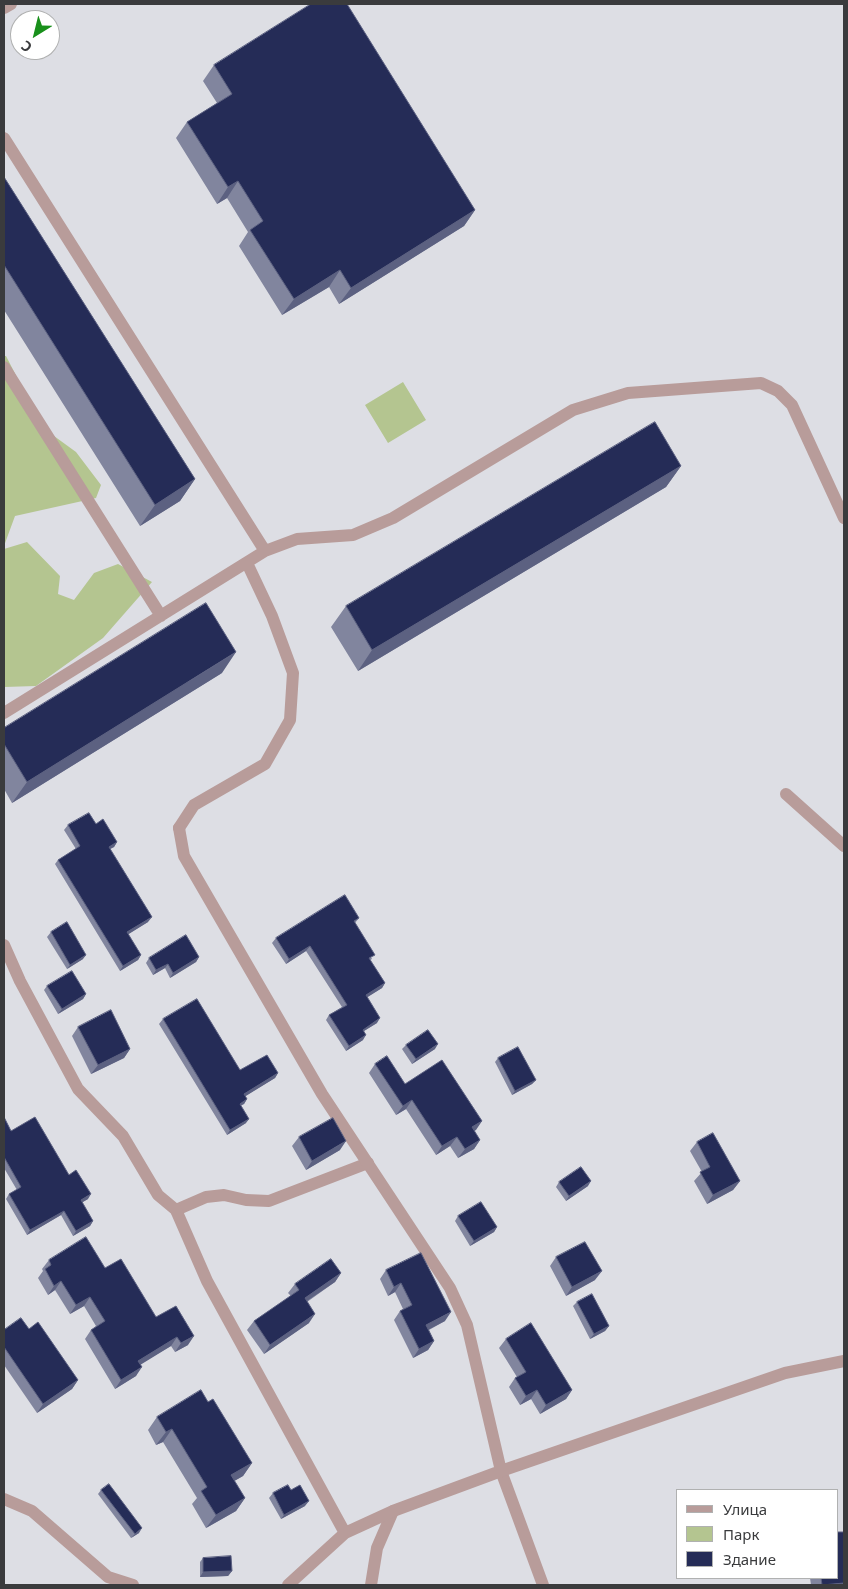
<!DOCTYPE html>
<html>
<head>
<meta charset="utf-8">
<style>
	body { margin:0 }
	#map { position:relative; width:848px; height:1589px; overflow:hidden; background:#dddee4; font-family:"Noto Sans",sans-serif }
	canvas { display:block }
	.frame { position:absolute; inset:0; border:5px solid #3a3b3d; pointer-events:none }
	.legend { position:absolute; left:676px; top:1489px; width:162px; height:90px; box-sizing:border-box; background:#fff; border:1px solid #b0b1b1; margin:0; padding:6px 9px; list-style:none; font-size:15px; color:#3a3b3d }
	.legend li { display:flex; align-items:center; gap:10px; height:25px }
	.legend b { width:25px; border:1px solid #b0b1b1 }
	.north { position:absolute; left:10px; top:10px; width:50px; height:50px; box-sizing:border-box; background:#fff; border:1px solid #b0b1b1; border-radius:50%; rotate:216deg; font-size:14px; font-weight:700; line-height:20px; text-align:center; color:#3a3b3d }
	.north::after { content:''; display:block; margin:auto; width:18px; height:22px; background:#19901b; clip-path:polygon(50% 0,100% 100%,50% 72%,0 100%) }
</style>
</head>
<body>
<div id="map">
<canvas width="848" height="1589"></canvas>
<div class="frame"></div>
<ul class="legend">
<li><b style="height:6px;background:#b89c9a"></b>Улица</li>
<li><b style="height:14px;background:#b4c590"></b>Парк</li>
<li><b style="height:14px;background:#252c57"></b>Здание</li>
</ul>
<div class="north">С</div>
</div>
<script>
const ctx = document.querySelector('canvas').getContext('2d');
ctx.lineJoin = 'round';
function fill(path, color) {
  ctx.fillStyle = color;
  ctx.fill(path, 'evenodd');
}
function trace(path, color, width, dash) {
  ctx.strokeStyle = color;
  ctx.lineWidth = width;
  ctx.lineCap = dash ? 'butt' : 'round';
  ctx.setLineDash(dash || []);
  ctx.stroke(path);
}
const green = new Path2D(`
	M 4,356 L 6,356 L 43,428 L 76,452 L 101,485 L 96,498 L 15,516 L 4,546 Z
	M 403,382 L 426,420 L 388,443 L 365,405 Z
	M 27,542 L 60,576 L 58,594 L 74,600 L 94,573 L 118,564 L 152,582 L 103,638 L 36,686 L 4,687 L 4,549 Z`);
const lane = new Path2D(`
	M 4,8 L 11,4
	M 4,138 L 265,551
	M 4,367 L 161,616
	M 4,713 L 265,551 L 297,539 L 353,535 L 393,518 L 573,410 L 628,393 L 761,383 L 778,391 L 792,405 L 844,518
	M 786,794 L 844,846
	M 179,828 L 194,805 L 265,764 L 290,720 L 293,673 L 272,616 L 247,563
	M 176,1210 L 206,1197 L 224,1195 L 246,1200 L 269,1201 L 368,1163
	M 501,1471 L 543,1585
	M 371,1585 L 377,1548 L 393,1511`);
const street = new Path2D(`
	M 179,828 L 184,856 L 322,1094 L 450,1288 L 467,1325 L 501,1471
	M 4,945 L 20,981 L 78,1089 L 123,1136 L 158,1195 L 176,1210 L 207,1281 L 345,1533
	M 4,1499 L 32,1511 L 108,1577 L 133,1585
	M 288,1585 L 345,1533 L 393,1511 L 501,1471 L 785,1373 L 844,1361`);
const wall = new Path2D(`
	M 214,65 L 475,210 L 464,226 L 339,304 L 329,287 L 282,315 L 239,246 L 248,232 L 227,198 L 217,204 L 176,138 L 187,122 L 217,103 L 203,81 Z
	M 4,177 L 195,479 L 180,501 L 140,526 L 4,310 Z
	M 681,466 L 666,487 L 358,671 L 331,627 L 346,606 Z
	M 222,673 L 12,803 L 4,789 L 4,728 Z
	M 96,824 L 117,842 L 114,847 L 110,849 L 148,922 L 128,934 L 141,955 L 138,960 L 120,971 L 55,864 L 58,860 L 76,849 L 64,830 L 68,825 Z
	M 359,918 L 355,923 L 372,959 L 370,960 L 385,983 L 382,988 L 367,997 L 377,1023 L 364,1031 L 363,1040 L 346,1051 L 326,1020 L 329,1015 L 342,1007 L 306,951 L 286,964 L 272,943 L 276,938 Z
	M 51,932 L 83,959 L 67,969 L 47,937 Z
	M 199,957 L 196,962 L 170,978 L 165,968 L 153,975 L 146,963 L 149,958 Z
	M 47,986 L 86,994 L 83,999 L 58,1014 L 44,990 Z
	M 163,1019 L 240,1070 L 278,1073 L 275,1078 L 245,1096 L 247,1099 L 244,1104 L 241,1105 L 246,1123 L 227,1135 L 159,1024 Z
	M 78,1027 L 130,1049 L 124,1058 L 91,1074 L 72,1036 Z
	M 406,1045 L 435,1049 L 412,1064 L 402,1049 Z
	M 498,1058 L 536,1080 L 532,1084 L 512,1095 L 495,1062 Z
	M 375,1064 L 405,1084 L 482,1121 L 474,1131 L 480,1140 L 474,1149 L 458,1158 L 450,1146 L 436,1155 L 406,1109 L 396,1115 L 369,1073 Z
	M 4,1117 L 11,1131 L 69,1175 L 88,1199 L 82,1202 L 93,1221 L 90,1226 L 73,1236 L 61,1215 L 27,1235 L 6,1199 L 9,1194 L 17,1190 L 4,1168 Z
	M 299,1137 L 340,1150 L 306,1170 L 292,1146 Z
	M 697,1142 L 740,1181 L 733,1190 L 707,1204 L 694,1181 L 702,1172 L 690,1151 Z
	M 559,1182 L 588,1186 L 566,1201 L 556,1187 Z
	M 458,1216 L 497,1227 L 494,1232 L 470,1246 L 455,1221 Z
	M 556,1257 L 595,1280 L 566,1296 L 550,1266 Z
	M 49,1260 L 105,1268 L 156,1317 L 188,1345 L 175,1352 L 171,1346 L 140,1364 L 136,1376 L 115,1389 L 85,1339 L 91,1330 L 96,1326 L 84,1306 L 70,1314 L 55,1290 L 48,1295 L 38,1278 L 43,1271 L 42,1269 Z
	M 386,1270 L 445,1321 L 429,1330 L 434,1341 L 428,1350 L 413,1358 L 394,1320 L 400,1311 L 403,1309 L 395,1292 L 388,1296 L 380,1279 Z
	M 341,1273 L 335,1282 L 307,1302 L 309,1323 L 264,1354 L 247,1330 L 254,1321 L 291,1296 L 288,1293 L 295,1284 Z
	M 577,1302 L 609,1326 L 605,1331 L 590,1339 L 573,1306 Z
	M 29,1329 L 78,1380 L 72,1389 L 37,1413 L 4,1365 L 4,1330 Z
	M 506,1339 L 572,1390 L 566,1399 L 540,1414 L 531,1399 L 520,1405 L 509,1387 L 515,1378 L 517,1377 L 499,1348 Z
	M 208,1402 L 252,1463 L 243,1476 L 234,1481 L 245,1498 L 236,1511 L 206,1528 L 192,1504 L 197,1498 L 163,1442 L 156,1445 L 148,1430 L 157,1417 Z
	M 101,1490 L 139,1533 L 131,1538 L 98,1494 Z
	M 291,1490 L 305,1506 L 281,1519 L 269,1498 L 273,1493 Z
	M 203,1558 L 232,1571 L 228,1576 L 200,1577 L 200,1562 Z
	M 810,1578 L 837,1578 L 844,1585 L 811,1585 Z`);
const shadedWall = new Path2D(`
	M 238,181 L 227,198 L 217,204 L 228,187 Z
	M 475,210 L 464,226 L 339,304 L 351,288 Z
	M 340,270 L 329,287 L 282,315 L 294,299 Z
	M 681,466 L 666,487 L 358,671 L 372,650 Z
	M 195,479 L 180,501 L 140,526 L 155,505 Z
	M 236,652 L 222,673 L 12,803 L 27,782 Z
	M 117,842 L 114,847 L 106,851 L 109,847 Z
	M 152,917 L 148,922 L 124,937 L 127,932 Z
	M 310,946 L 306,951 L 286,964 L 289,959 Z
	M 86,955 L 83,959 L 67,969 L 70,965 Z
	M 141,955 L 138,960 L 120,971 L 123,966 Z
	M 199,957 L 196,962 L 170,978 L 173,973 Z
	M 168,964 L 165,968 L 153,975 L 156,970 Z
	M 385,983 L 382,988 L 363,1000 L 366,995 Z
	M 86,994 L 83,999 L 58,1014 L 62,1009 Z
	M 380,1018 L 377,1023 L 359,1034 L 363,1030 Z
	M 366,1035 L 363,1040 L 346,1051 L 349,1046 Z
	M 438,1044 L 435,1049 L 412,1064 L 416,1059 Z
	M 130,1049 L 124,1058 L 91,1074 L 98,1065 Z
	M 278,1073 L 275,1078 L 241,1099 L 244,1094 Z
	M 536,1080 L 532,1084 L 512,1095 L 515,1091 Z
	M 247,1099 L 244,1104 L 236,1108 L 240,1104 Z
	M 412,1100 L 406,1109 L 396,1115 L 403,1106 Z
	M 249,1119 L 246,1123 L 227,1135 L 230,1130 Z
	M 482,1121 L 476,1130 L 466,1136 L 472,1127 Z
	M 457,1137 L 450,1146 L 436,1155 L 442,1146 Z
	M 480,1140 L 474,1149 L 458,1158 L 465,1149 Z
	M 346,1141 L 340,1150 L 306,1170 L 312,1161 Z
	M 591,1181 L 588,1186 L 566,1201 L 569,1196 Z
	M 740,1181 L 733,1190 L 707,1204 L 713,1195 Z
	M 91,1194 L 88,1199 L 78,1205 L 81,1200 Z
	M 64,1211 L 61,1215 L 27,1235 L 30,1230 Z
	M 93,1221 L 90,1226 L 73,1236 L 76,1231 Z
	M 497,1227 L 494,1232 L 470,1246 L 474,1241 Z
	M 602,1271 L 595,1280 L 566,1296 L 572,1287 Z
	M 341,1273 L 335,1282 L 298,1307 L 305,1298 Z
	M 61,1281 L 55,1290 L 48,1295 L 54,1286 Z
	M 401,1283 L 395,1292 L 388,1296 L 394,1287 Z
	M 90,1297 L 84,1306 L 70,1314 L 76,1305 Z
	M 451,1312 L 445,1321 L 420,1334 L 426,1325 Z
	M 315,1314 L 309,1323 L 264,1354 L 270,1345 Z
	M 609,1326 L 605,1331 L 590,1339 L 594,1334 Z
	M 194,1336 L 188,1345 L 175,1352 L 181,1343 Z
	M 177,1337 L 171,1346 L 132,1370 L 138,1361 Z
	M 434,1341 L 428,1350 L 413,1358 L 419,1349 Z
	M 142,1367 L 136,1376 L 115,1389 L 121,1380 Z
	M 78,1380 L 72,1389 L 37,1413 L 43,1404 Z
	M 537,1390 L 531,1399 L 520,1405 L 526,1396 Z
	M 572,1390 L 566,1399 L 540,1414 L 546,1405 Z
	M 172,1429 L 163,1442 L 156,1445 L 166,1432 Z
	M 252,1463 L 243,1476 L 222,1488 L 231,1475 Z
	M 245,1498 L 236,1511 L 206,1528 L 216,1515 Z
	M 309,1501 L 305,1506 L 281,1519 L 284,1515 Z
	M 142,1528 L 139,1533 L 131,1538 L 135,1534 Z
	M 232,1571 L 228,1576 L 200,1577 L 203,1572 Z
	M 844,1583 L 844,1585 L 828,1585 Z`);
const building = new Path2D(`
	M 311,4 L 347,4 L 475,210 L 351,288 L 340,270 L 294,299 L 250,230 L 263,221 L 238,181 L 228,187 L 187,122 L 232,94 L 214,65 Z
	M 4,177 L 195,479 L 155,505 L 4,265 Z
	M 655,422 L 681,466 L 372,650 L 346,606 Z
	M 206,603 L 236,652 L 27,782 L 4,744 L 4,728 Z
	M 89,813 L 96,824 L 103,819 L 117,842 L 109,847 L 152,917 L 127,932 L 141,955 L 123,966 L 58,860 L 80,846 L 68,825 Z
	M 345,895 L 359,918 L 354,921 L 375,955 L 369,958 L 385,983 L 366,995 L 380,1018 L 363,1030 L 366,1035 L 349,1046 L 329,1015 L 347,1005 L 310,946 L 289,959 L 276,938 Z
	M 67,922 L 86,955 L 70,965 L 51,932 Z
	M 186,935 L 199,957 L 173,973 L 168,964 L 156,970 L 149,958 Z
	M 72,971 L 86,994 L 62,1009 L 47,986 Z
	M 197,999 L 240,1070 L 267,1055 L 278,1073 L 244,1094 L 247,1099 L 240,1104 L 249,1119 L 230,1130 L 163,1019 Z
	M 111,1010 L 130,1049 L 98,1065 L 78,1027 Z
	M 428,1030 L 438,1044 L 416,1059 L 406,1045 Z
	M 518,1047 L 536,1080 L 515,1091 L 498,1058 Z
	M 387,1056 L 405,1084 L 442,1060 L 482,1121 L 472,1127 L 480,1140 L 465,1149 L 457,1137 L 442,1146 L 412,1100 L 403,1106 L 375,1064 Z
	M 4,1117 L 11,1131 L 35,1117 L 69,1175 L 76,1170 L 91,1194 L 81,1200 L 93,1221 L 76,1231 L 64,1211 L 30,1230 L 9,1194 L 21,1187 L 4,1157 Z
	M 333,1118 L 346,1141 L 312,1161 L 299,1137 Z
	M 713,1133 L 740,1181 L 713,1195 L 700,1172 L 710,1167 L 697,1142 Z
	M 581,1167 L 591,1181 L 569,1196 L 559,1182 Z
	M 481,1202 L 497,1227 L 474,1241 L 458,1216 Z
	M 86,1237 L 105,1268 L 121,1259 L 156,1317 L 176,1306 L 194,1336 L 181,1343 L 177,1337 L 138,1361 L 142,1367 L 121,1380 L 91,1330 L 105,1321 L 90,1297 L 76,1305 L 61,1281 L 54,1286 L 45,1269 L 51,1265 L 49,1260 Z
	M 585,1242 L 602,1271 L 572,1287 L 556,1257 Z
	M 421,1253 L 451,1312 L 426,1325 L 434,1341 L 419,1349 L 400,1311 L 412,1305 L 401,1283 L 394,1287 L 386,1270 Z
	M 331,1259 L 341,1273 L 305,1298 L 315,1314 L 270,1345 L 254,1321 L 299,1290 L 295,1284 Z
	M 592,1294 L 609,1326 L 594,1334 L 577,1302 Z
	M 21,1318 L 29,1329 L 38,1322 L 78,1380 L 43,1404 L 4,1347 L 4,1330 Z
	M 531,1323 L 572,1390 L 546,1405 L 537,1390 L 526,1396 L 515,1378 L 526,1372 L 506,1339 Z
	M 201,1390 L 208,1402 L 213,1399 L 252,1463 L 231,1475 L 245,1498 L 216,1515 L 201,1491 L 207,1487 L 172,1429 L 166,1432 L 157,1417 Z
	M 109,1484 L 142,1528 L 135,1534 L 101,1490 Z
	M 288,1485 L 291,1490 L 300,1485 L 309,1501 L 284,1515 L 273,1493 Z
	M 837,1532 L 844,1532 L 844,1583 L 822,1585 L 821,1578 L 837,1578 Z
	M 231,1556 L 232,1571 L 203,1572 L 203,1558 Z`);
fill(green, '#b4c590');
trace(lane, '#b89c9a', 12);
trace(street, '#b89c9a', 12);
fill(wall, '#81859e');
fill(shadedWall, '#5c6181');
fill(building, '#252c57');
trace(building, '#5c6181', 1);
</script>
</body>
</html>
